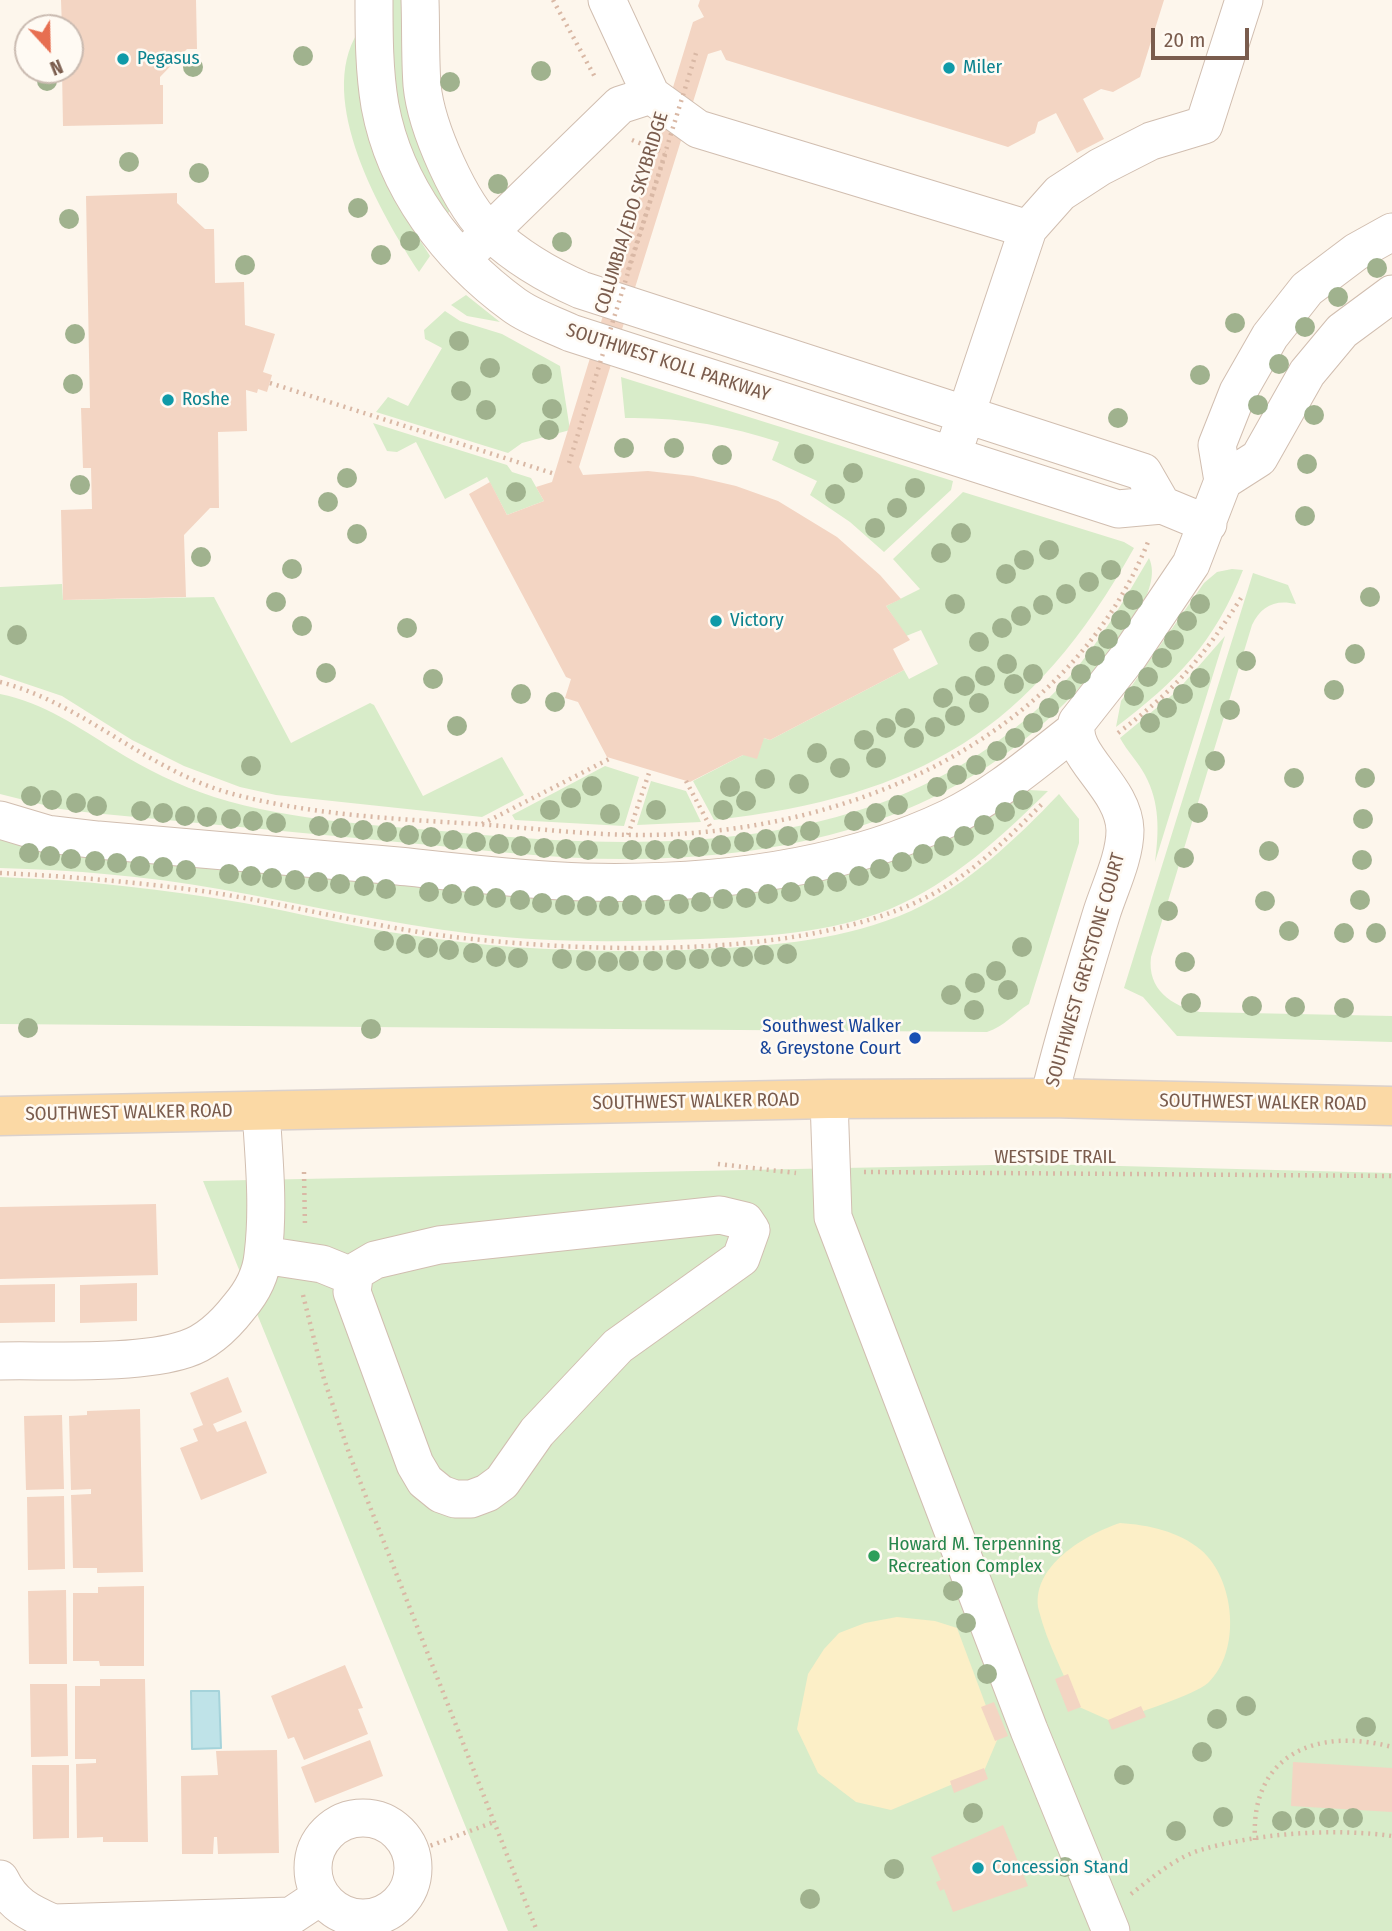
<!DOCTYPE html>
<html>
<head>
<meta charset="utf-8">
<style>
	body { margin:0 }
	#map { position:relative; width:1392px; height:1931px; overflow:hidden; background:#fdf6ec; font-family:"Fira Sans Condensed",sans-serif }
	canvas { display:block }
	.north { position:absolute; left:14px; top:14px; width:70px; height:70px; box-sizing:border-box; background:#fffaf3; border:2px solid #cabbb1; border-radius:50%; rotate:158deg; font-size:19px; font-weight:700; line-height:28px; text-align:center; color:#7a5c4d }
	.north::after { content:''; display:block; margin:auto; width:24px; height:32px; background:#e76f51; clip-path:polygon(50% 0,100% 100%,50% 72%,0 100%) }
	.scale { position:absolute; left:1151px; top:28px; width:98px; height:32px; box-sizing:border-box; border:4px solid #7a5c4d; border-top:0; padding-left:9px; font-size:21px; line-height:24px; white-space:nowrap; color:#7a5c4d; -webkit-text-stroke:5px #fffaf3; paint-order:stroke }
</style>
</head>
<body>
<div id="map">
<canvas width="1392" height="1931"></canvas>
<div class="north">N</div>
<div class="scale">20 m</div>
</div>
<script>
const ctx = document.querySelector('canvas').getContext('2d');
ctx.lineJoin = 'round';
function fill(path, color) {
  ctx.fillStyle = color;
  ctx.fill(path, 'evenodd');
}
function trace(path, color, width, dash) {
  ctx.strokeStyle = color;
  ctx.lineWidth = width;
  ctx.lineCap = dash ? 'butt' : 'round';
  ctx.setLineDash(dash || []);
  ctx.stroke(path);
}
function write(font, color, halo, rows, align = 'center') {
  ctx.font = font + ' "Fira Sans Condensed",sans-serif';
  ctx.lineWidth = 5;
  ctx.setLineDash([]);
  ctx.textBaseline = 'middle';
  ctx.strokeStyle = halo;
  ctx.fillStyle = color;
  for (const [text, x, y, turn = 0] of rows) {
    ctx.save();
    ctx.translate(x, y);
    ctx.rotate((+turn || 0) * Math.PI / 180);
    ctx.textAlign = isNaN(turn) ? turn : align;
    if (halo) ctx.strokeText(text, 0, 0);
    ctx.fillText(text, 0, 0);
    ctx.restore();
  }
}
const green = new Path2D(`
	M 391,0 L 403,0 L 452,207 L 447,215 C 439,209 433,194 428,184 C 393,120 393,71 391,0 Z
	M 358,32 L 377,156 L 394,199 L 430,256 L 419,272 C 381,214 315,100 358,32 Z
	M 466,295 L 500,322 L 467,316 L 451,305 Z
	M 445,311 L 460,321 L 502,334 L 560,366 L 570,430 L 522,443 L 508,453 L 376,412 L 388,397 L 408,406 L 442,348 L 425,339 L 424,330 Z
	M 621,377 L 953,481 L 951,490 L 884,552 L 850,522 L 810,495 L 817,481 L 772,460 L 779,442 C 727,425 679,417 625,418 Z
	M 373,423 L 507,465 L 512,472 L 531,478 L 544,501 L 507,515 L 487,477 L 445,499 L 416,442 L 397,452 L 387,451 Z
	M 963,492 L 1124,542 L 1134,548 C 1032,730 920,797 714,820 L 693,781 L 743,755 L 764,738 L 770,740 L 904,670 L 909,679 L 938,664 L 921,630 L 906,636 L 886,606 L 920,589 L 893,559 Z
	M 1149,558 C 1164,590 1118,641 1098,666 C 982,810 814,857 635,859 C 559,860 483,850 408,843 C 303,833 198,823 93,813 L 60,809 L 0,794 L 0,694 C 44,703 78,727 115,750 C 145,769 180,786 214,797 C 295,822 380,825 463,833 C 679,854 913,851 1070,676 C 1101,640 1125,599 1149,558 Z
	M 1232,569 L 1243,570 C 1215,642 1177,681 1116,727 L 1121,701 L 1204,583 L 1217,572 Z
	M 1253,573 L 1288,585 L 1296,604 C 1275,599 1261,606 1252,625 L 1151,957 C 1147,989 1171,1006 1200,1012 L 1392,1016 L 1392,1042 L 1177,1036 L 1143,997 L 1124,988 Z
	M 62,584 L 63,600 L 214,597 L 291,743 L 370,703 L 374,705 L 423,796 L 502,757 L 524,795 L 482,817 L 276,795 L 240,787 L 184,766 L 132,740 L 62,696 L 0,675 L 0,587 Z
	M 1225,636 L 1155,862 C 1159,831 1160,803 1145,775 C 1138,762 1127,751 1120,738 L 1177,691 Z
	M 605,766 L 639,777 L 624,826 L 515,820 L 512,815 Z
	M 651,781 L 686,791 L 701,822 L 637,825 Z
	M 1028,790 L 1048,791 C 999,839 953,882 890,909 C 831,933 763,937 700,939 C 626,942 549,943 474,934 C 389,924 304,904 219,889 C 147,876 73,870 0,868 L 0,836 L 614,899 Z
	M 1059,794 L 1079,819 L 1079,843 L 1029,1004 C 1013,1014 1005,1026 987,1032 L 0,1024 L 0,877 C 82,880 164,889 244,903 C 299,913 353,927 409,935 C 507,950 605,954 704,949 C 774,946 846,940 911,911 C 969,884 1015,840 1059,794 Z
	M 1042,1164 L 1392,1173 L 1392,1931 L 508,1931 L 203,1181 Z`);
const sand = new Path2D(`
	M 1120,1523 C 1149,1525 1178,1531 1201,1550 C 1235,1579 1242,1651 1208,1683 C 1195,1695 1133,1714 1113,1722 L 1077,1706 C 1065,1676 1047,1643 1039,1611 C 1029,1567 1086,1534 1120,1523 Z
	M 897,1617 L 935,1621 L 957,1628 L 998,1738 L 984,1771 L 891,1810 L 856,1802 L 818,1773 L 797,1729 L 808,1674 L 824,1649 L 839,1633 L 865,1623 Z`);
const water = new Path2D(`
	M 191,1691 L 219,1691 L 221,1748 L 192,1749 Z`);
const building = new Path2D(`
	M 61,0 L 196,0 L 197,49 L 187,49 L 160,77 L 160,85 L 163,85 L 163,124 L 63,126 L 62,70 L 70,70 L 70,28 L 62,28 Z
	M 700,0 L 1164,0 L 1140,77 L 1113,92 L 1101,89 L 1083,99 L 1104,139 L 1077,153 L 1056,113 L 1038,122 L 1035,133 L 1008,147 L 726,60 L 721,50 L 708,54 L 579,467 L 583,475 L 648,471 L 693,476 L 736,486 L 778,501 L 837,537 L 880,575 L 901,599 L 886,606 L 910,640 L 893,649 L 904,670 L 770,740 L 764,738 L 757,759 L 743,755 L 690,782 L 607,757 L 578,702 L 565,698 L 571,679 L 566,677 L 469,494 L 490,482 L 507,515 L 544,501 L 536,487 L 552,482 L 693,22 L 704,17 L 698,6 Z
	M 177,193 L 177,203 L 205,229 L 214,229 L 215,283 L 244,282 L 245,325 L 275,334 L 263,372 L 272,375 L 267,392 L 258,389 L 257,393 L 246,390 L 247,431 L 218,432 L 219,508 L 210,508 L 184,535 L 186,597 L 63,600 L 61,510 L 92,509 L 91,468 L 83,468 L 81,408 L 90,408 L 86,196 Z
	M 156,1204 L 158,1275 L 0,1279 L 0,1207 Z
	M 137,1283 L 137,1321 L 80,1323 L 80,1285 Z
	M 55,1284 L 55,1322 L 0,1323 L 0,1285 Z
	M 228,1377 L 242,1412 L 213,1424 L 217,1432 L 246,1421 L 267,1473 L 201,1500 L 180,1448 L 198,1441 L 193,1429 L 203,1425 L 190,1393 Z
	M 140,1409 L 143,1572 L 97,1573 L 97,1568 L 73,1568 L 71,1495 L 91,1494 L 91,1489 L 71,1490 L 69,1416 L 87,1415 L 87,1411 Z
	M 62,1415 L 64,1489 L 26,1490 L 24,1416 Z
	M 64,1496 L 65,1569 L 28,1570 L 27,1497 Z
	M 144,1586 L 144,1666 L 100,1666 L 99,1661 L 73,1661 L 73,1593 L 98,1593 L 98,1587 Z
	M 66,1590 L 67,1664 L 29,1664 L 28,1591 Z
	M 345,1665 L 363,1708 L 358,1709 L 368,1734 L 304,1760 L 294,1737 L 288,1739 L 271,1696 Z
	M 1068,1674 L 1081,1707 L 1068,1712 L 1055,1679 Z
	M 100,1679 L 145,1679 L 148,1842 L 103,1842 L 103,1837 L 77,1838 L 76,1764 L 96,1763 L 96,1759 L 75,1759 L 75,1686 L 100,1686 Z
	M 30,1684 L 67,1684 L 68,1756 L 31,1757 Z
	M 994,1702 L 1008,1736 L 995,1741 L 981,1707 Z
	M 1141,1706 L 1146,1717 L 1112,1730 L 1108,1720 Z
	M 370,1740 L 383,1776 L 315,1803 L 301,1767 Z
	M 277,1750 L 279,1853 L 218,1854 L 217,1837 L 214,1837 L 213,1854 L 182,1854 L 181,1776 L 218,1775 L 216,1751 Z
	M 1293,1762 L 1392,1768 L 1392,1812 L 1291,1806 Z
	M 32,1765 L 69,1765 L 69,1838 L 33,1839 Z
	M 984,1768 L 988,1779 L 954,1793 L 950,1781 Z
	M 1003,1825 L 1028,1886 L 953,1912 L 944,1889 L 940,1891 L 936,1882 L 941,1880 L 931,1857 Z`);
const path = new Path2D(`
	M 553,0 L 596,79
	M 632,140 L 665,153
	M 628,270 L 666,152
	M 270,383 L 555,474
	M 0,682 C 85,704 147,771 233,794 C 312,815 396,819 477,824 C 544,829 610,838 678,834 C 870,823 1072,730 1148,542
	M 1118,733 C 1175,690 1203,658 1241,598
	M 686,781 L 712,830
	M 482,824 L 611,758
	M 628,835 L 650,770
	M 0,873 C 67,876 135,882 202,891 C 292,904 381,930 472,939 C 604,953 805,958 925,898 C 972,875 1008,838 1044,802
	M 718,1164 L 796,1173
	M 304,1172 L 305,1227
	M 864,1172 L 1392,1176
	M 303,1295 L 324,1379 L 350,1456 L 537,1931
	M 1255,1840 C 1250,1754 1317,1727 1392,1747
	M 411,1853 L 494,1822
	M 1131,1894 C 1153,1877 1177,1856 1204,1849 C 1260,1833 1335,1828 1392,1836`);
const minor = new Path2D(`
	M 374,0 C 374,35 374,71 380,106 C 395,187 448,257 514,305 C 530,317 552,324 571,333 L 1118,509 L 1162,505 L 1208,524
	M 420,0 C 421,28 420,57 422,85 C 426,127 460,205 491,233 C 518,258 547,275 581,290 L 1143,472 L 1162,505
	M 607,0 L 651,95 L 698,129 L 1028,229
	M 472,249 L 620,105 L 651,95
	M 958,438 L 1028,229 L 1060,193 L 1100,167 L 1151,141 L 1204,125 L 1244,0
	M 1223,481 L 1259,458 L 1307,373 L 1342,331 L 1392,294
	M 0,820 L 47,834 L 98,840 C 198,849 298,857 398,866 C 459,872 521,880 583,882 C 705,885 838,871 949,818 C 995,796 1035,761 1075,730
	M 1049,1098 C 1064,1035 1083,974 1102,912 C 1110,887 1125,857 1125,830 C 1124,786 1067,755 1077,722 L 1129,656 L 1191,564 L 1223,481 L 1217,445 L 1238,392 L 1270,336 L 1307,289 L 1356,252 L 1392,232
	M 829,1099 L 833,1217 L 1029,1730 L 1111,1931
	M 263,1255 L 322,1264 L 354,1277 L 352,1292 L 415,1464 L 425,1481 L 441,1494 L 455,1499 L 471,1499 L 487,1493 L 502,1482 L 537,1432 L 618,1346 L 741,1258 L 751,1230 L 745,1221 L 720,1215 L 439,1245 L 375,1260 L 358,1270 L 354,1277
	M 0,1361 C 52,1360 138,1365 186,1349 C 208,1342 225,1325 239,1307 C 252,1292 261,1275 263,1255 C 269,1208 264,1158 261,1111
	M313 1868a50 50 0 1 1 100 0a50 50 0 1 1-100 0Z
	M 0,1879 C 12,1904 28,1912 53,1923 L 291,1916 L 321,1896`);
const major = new Path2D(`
	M 0,1116 L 829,1099 L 1049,1098 L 1392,1106`);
const pathBridge = new Path2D(`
	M 569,463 L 697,50`);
const trees = [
	[303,56],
	[193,67],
	[541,71],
	[47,81],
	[450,82],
	[129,162],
	[199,173],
	[498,184],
	[358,208],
	[69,219],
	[410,241],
	[562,242],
	[381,255],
	[245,265],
	[1377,268],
	[1338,297],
	[1235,323],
	[1305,327],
	[75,334],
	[459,341],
	[1279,364],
	[490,368],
	[542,374],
	[1200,375],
	[73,384],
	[461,391],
	[1258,405],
	[552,409],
	[486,410],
	[1314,415],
	[1118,418],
	[549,430],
	[624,448],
	[674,448],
	[804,454],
	[722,455],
	[1307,464],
	[853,473],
	[347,478],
	[80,485],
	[915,488],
	[516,492],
	[835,494],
	[328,502],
	[897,508],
	[1305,516],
	[875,528],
	[961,533],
	[357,534],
	[1049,550],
	[941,553],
	[201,557],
	[1024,560],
	[292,569],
	[1111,570],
	[1006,574],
	[1089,582],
	[1066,594],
	[1370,597],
	[1133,600],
	[276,602],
	[955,604],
	[1200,604],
	[1043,605],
	[1021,616],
	[1121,620],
	[1187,621],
	[302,626],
	[407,628],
	[1002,628],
	[17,635],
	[1108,639],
	[1174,640],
	[979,642],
	[1355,654],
	[1095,656],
	[1162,658],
	[1246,661],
	[1007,664],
	[326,673],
	[1033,674],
	[1081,674],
	[985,676],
	[1148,677],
	[1200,678],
	[433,679],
	[1014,684],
	[965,686],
	[1066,690],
	[1334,690],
	[521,694],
	[1183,694],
	[1134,696],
	[943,698],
	[555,702],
	[979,703],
	[1049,708],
	[1167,708],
	[1230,710],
	[955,716],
	[905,718],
	[1033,723],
	[1150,723],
	[457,726],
	[935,727],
	[886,728],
	[914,738],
	[1015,738],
	[864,740],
	[997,751],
	[817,753],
	[876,758],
	[1215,761],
	[976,765],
	[251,766],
	[840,768],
	[957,775],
	[1294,778],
	[1365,778],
	[765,779],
	[799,784],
	[592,786],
	[730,787],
	[937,787],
	[31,796],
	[571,798],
	[52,800],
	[1023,800],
	[746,801],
	[76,803],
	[898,805],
	[97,806],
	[550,810],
	[656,810],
	[723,810],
	[141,811],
	[1005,812],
	[163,813],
	[876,813],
	[1198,813],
	[610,814],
	[185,816],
	[207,817],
	[231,819],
	[1363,819],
	[253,821],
	[854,821],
	[276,823],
	[984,825],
	[319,826],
	[341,828],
	[363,830],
	[810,831],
	[387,832],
	[409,835],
	[788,836],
	[964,836],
	[431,837],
	[766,839],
	[453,840],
	[476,842],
	[744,842],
	[499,844],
	[721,845],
	[521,846],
	[944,846],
	[699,847],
	[544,848],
	[566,849],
	[678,849],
	[588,850],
	[632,850],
	[655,850],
	[1269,851],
	[29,853],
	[923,854],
	[50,856],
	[1184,858],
	[71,859],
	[1362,860],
	[95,861],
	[902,862],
	[117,863],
	[140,866],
	[163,867],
	[880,869],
	[186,870],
	[229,874],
	[251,876],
	[859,876],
	[272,878],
	[295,880],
	[318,882],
	[837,882],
	[340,884],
	[364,886],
	[814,886],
	[386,889],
	[429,892],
	[791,892],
	[452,894],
	[768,894],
	[474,896],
	[496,898],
	[746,898],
	[723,899],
	[520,900],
	[1360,900],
	[1265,901],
	[701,902],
	[542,903],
	[679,904],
	[565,905],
	[632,905],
	[655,905],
	[587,906],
	[609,906],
	[1168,911],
	[1289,931],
	[1344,933],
	[1376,933],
	[384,941],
	[406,944],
	[1022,947],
	[428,948],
	[449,950],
	[473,953],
	[787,954],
	[764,955],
	[496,957],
	[721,957],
	[743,957],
	[518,958],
	[562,959],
	[699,959],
	[676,960],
	[586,961],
	[629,961],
	[653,961],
	[608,962],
	[1185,962],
	[996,971],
	[975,983],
	[1008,990],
	[951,995],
	[1191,1003],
	[1252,1006],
	[1295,1007],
	[1344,1008],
	[974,1010],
	[28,1028],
	[371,1029],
	[953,1591],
	[966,1623],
	[987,1674],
	[1246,1706],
	[1217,1719],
	[1366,1727],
	[1202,1752],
	[1124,1775],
	[973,1813],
	[1223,1817],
	[1305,1818],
	[1329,1818],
	[1353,1818],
	[1282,1821],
	[1176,1831],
	[1065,1867],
	[894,1869],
	[810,1899]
];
const markers = [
	[123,59,7,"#0f9aa8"],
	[949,68,7,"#0f9aa8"],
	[168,400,7,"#0f9aa8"],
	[716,621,7,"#0f9aa8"],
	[915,1038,7,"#1a4fb4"],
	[874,1556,7,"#2e9e5b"],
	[978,1868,7,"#0f9aa8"]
];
const cultureNames = [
	["Pegasus",137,59],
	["Miler",963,68],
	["Roshe",182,400],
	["Victory",730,621],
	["Concession Stand",992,1868]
];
const streetNames = [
	["COLUMBIA/EDO SKYBRIDGE",632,213,-73],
	["SOUTHWEST KOLL PARKWAY",668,363,18],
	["SOUTHWEST GREYSTONE COURT",1086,970,-74],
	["SOUTHWEST WALKER ROAD",696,1102,-1],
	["SOUTHWEST WALKER ROAD",1263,1103,1],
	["SOUTHWEST WALKER ROAD",129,1113,-1],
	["WESTSIDE TRAIL",1055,1158]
];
const transitNames = [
	["Southwest Walker",901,1027],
	["& Greystone Court",901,1049]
];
const leisureNames = [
	["Howard M. Terpenning",888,1545],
	["Recreation Complex",888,1567]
];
fill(green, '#d8ecc9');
fill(sand, '#fcefc7');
fill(water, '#bfe3e8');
trace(water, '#a5d3da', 2);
fill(building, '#f3d5c3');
trace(minor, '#d1beb0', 39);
trace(major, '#dad1cd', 41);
trace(path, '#d9b8a5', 4.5, [2, 5]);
trace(minor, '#fff', 37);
trace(major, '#fbd9a5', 38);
trace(pathBridge, '#d9b8a5', 4.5, [2, 5]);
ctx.fillStyle = '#a0b28e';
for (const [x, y] of trees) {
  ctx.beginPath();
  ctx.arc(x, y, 10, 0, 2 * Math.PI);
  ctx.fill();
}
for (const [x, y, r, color] of markers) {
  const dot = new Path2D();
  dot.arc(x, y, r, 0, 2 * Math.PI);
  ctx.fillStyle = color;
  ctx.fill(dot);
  trace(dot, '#fffaf3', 2.5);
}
write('19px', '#0d838f', '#fffaf3', cultureNames, 'left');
write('19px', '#7a5c4d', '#fffaf3', streetNames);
write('19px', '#164399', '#fffaf3', transitNames, 'right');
write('19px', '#27864d', '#fffaf3', leisureNames, 'left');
</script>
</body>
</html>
